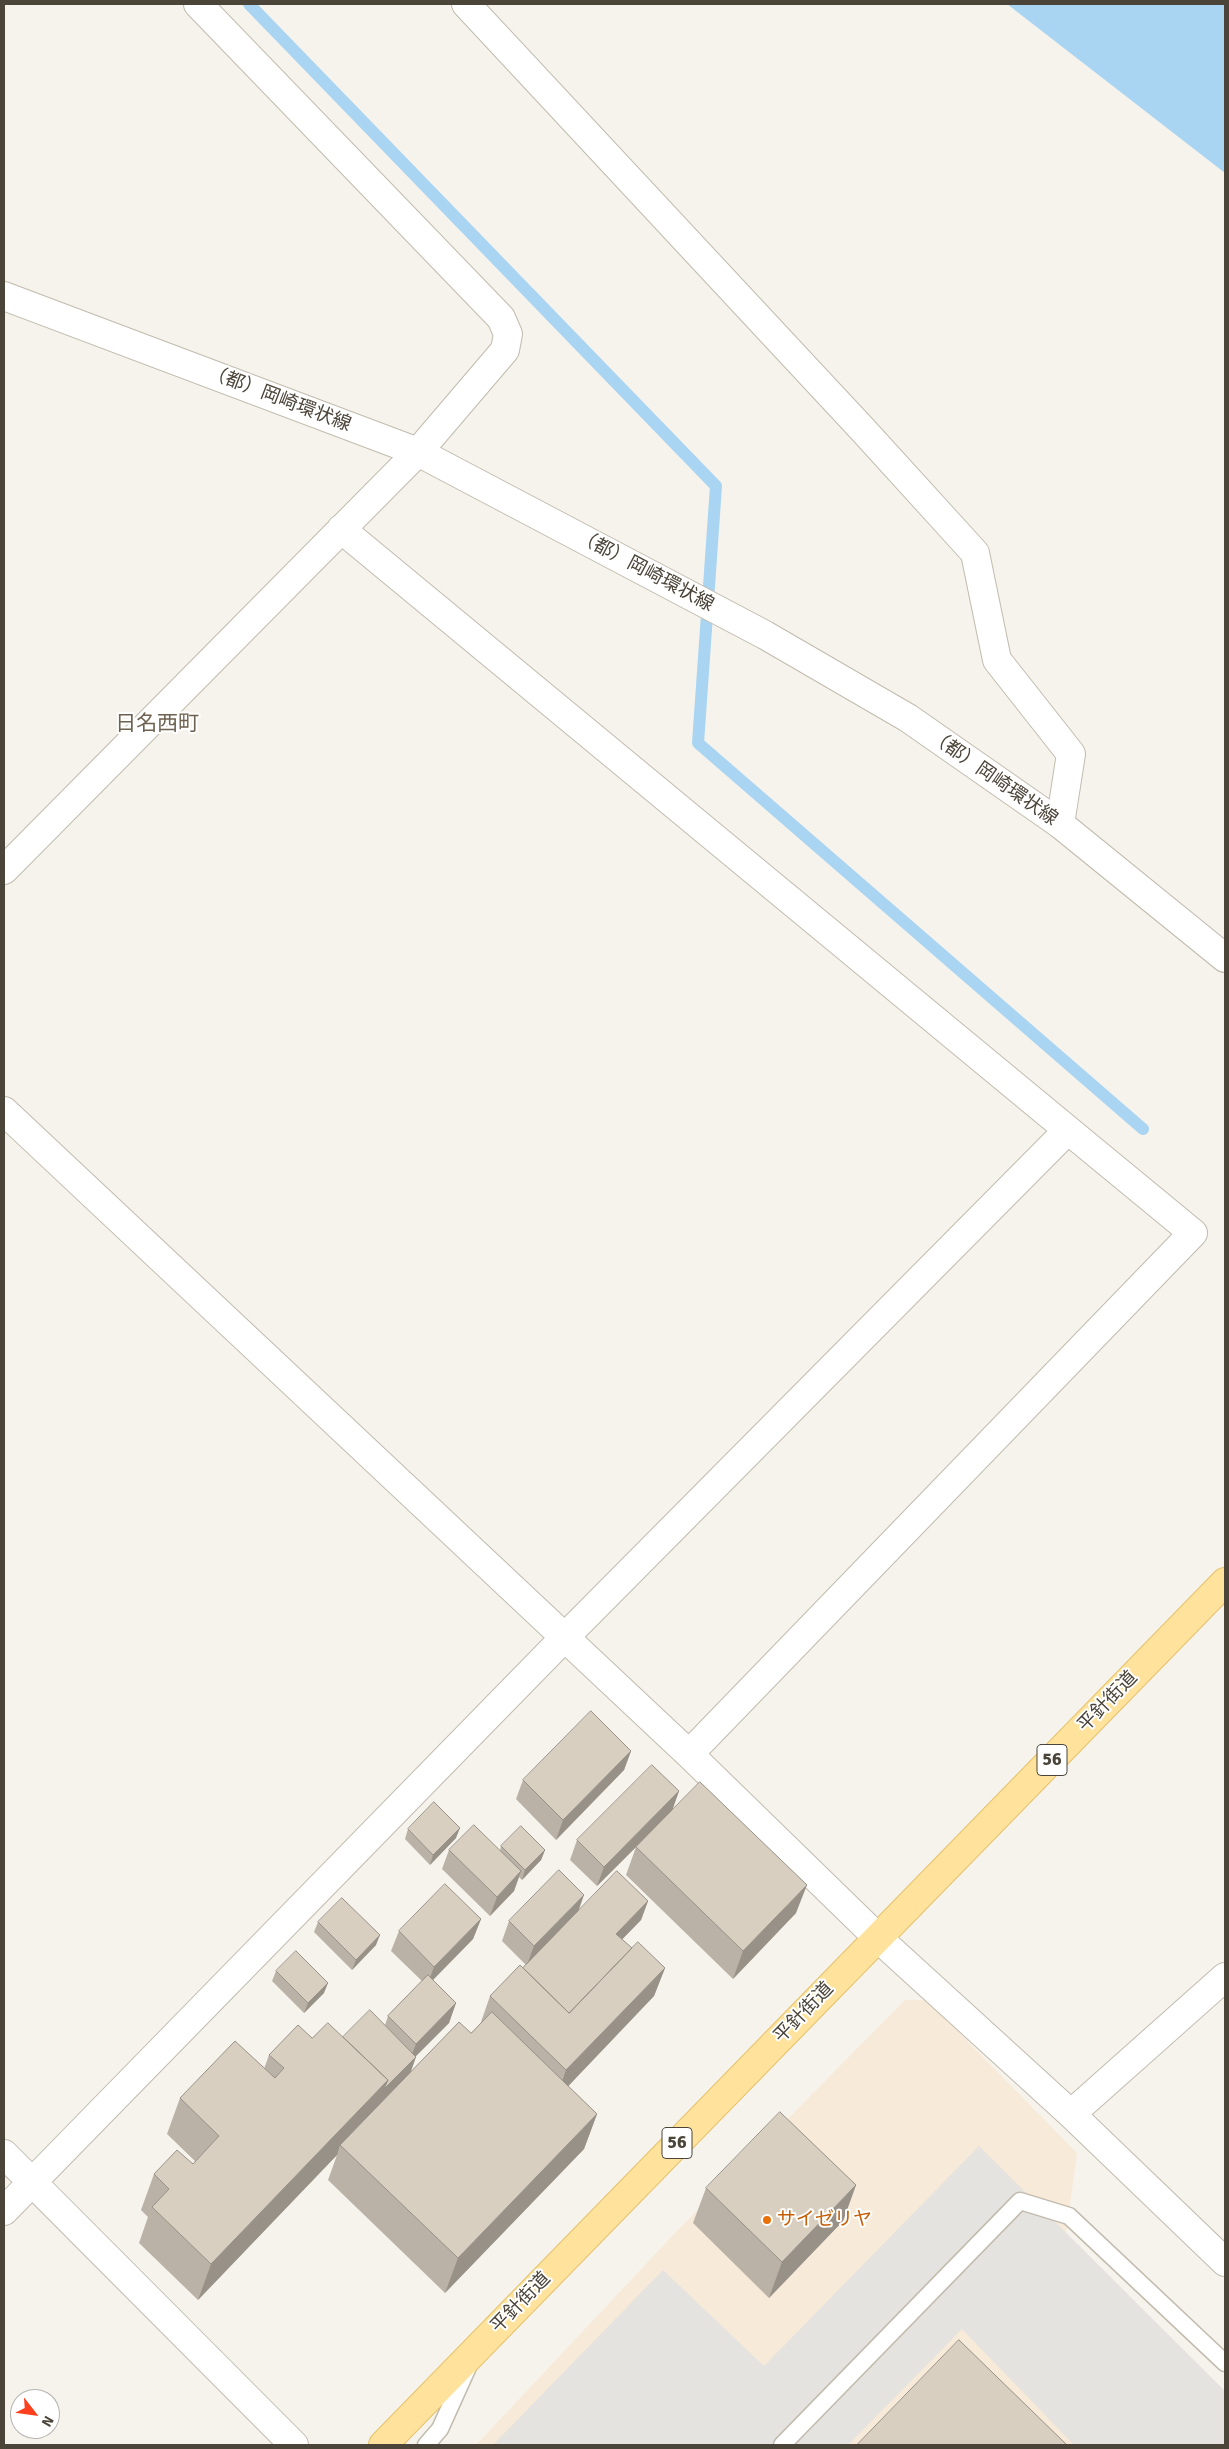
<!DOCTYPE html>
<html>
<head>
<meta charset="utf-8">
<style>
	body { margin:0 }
	#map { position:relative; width:1229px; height:2449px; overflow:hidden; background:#f6f3ec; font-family:Signika,sans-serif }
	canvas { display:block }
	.frame { position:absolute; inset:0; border:5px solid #4b4439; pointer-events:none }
	.north { position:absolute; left:10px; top:2389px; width:50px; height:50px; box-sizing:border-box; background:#fff; border:1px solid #b7b4b0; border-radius:50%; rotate:120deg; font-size:14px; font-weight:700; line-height:20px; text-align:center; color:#4b4439 }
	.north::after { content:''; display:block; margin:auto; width:18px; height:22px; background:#fc3f1d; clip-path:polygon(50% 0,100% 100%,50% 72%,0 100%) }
</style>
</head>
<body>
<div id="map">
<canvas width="1229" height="2449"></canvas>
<div class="frame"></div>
<div class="north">N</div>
</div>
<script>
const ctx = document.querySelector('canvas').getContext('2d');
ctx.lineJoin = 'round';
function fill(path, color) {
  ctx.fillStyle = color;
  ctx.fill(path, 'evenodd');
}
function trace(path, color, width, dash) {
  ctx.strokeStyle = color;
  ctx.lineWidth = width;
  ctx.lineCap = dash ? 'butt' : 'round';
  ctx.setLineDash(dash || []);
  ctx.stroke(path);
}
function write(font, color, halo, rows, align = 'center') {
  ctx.font = font + ' Signika,"Noto Sans JP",sans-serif';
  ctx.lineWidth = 4;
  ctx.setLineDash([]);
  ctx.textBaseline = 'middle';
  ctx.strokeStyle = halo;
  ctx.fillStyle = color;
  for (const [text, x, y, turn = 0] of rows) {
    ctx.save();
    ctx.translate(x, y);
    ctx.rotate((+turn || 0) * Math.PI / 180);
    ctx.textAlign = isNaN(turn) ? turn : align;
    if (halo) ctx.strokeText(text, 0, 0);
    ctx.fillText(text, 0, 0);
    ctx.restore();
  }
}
const commercial = new Path2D(`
	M 905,2000 L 927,2000 L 1077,2153 L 1065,2241 L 1225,2445 L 476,2445 L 677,2231 Z`);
const parking = new Path2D(`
	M 979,2146 L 1225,2391 L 1225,2445 L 1074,2445 L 962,2329 L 848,2445 L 493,2445 L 663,2270 L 764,2366 Z`);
const water = new Path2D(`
	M 1007,4 L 1225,4 L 1225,173 Z`);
const stream = new Path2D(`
	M 249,4 L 716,486 L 698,743 L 1143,1129`);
const service = new Path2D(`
	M 426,2445 L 440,2429 L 468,2367
	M 782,2445 L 1020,2201 L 1069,2216 L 1225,2363`);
const minor = new Path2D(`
	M 466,4 L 864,431 L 975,553 L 997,660 L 1071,754 L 1060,824
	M 4,870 L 418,452 L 505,350 L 508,334 L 501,318 L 198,4
	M 4,1111 L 689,1754 L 878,1938 L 1071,2114 L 1225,2262
	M 689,1754 L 1193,1233 L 1068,1130
	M 1071,2114 L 1225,1977
	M 4,2154 L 294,2445
	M 4,2211 L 565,1637 L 1068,1130 L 341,529`);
const tertiary = new Path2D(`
	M 4,296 L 418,452 L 765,635 L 908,718 L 1060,824 L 1225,958`);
const primary = new Path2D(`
	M 383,2445 L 1225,1582`);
const wall = new Path2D(`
	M 631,1751 L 624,1770 L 556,1840 L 516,1799 L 523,1780 Z
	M 679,1791 L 672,1810 L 796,1913 L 733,1979 L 626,1875 L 636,1847 L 643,1840 L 597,1886 L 570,1860 L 577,1840 Z
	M 408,1829 L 456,1838 L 430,1865 L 405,1839 Z
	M 501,1846 L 545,1850 L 541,1860 L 522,1880 L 519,1877 L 514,1891 L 490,1916 L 442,1869 L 449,1850 L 500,1851 Z
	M 648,1901 L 641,1920 L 622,1939 L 632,1948 L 665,1968 L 654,1996 L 568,2086 L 597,2114 L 584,2149 L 445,2293 L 328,2180 L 337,2155 L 198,2300 L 139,2243 L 148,2217 L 141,2210 L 154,2174 L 193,2164 L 195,2161 L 167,2134 L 180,2098 L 264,2069 L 269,2055 L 312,2038 L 343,2037 L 385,2025 L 388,2016 L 422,1981 L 391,1951 L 399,1931 L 481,1919 L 473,1939 L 433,1980 L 456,2003 L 449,2023 L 416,2056 L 411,2072 L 471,2033 L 480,2025 L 490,1996 L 526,1965 L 502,1941 L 509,1921 L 579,1910 Z
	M 318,1922 L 376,1945 L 352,1970 L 314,1932 Z
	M 276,1971 L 324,1993 L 304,2013 L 272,1981 Z
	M 856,2185 L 843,2221 L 769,2298 L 693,2223 L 706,2188 Z`);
const shadedWall = new Path2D(`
	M 631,1751 L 624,1770 L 556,1840 L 563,1820 Z
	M 679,1791 L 672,1811 L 597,1886 L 604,1867 Z
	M 460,1828 L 456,1838 L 430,1865 L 433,1855 Z
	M 545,1850 L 541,1860 L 522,1880 L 525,1870 Z
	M 521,1871 L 514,1891 L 490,1916 L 497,1897 Z
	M 807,1885 L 796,1913 L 733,1979 L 743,1951 Z
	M 584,1895 L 577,1915 L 527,1965 L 534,1946 Z
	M 648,1901 L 641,1920 L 609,1953 L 616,1934 Z
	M 481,1919 L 473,1939 L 427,1986 L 434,1967 Z
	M 380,1935 L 376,1945 L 352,1970 L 356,1960 Z
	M 665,1968 L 654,1996 L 556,2099 L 566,2070 Z
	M 328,1983 L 324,1993 L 304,2013 L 308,2003 Z
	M 456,2003 L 449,2023 L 408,2064 L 416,2044 Z
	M 416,2057 L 409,2076 L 340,2145 L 337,2155 L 198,2300 L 211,2264 L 388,2080 Z
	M 597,2114 L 584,2149 L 445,2293 L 458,2258 Z
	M 856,2185 L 843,2221 L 769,2298 L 782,2262 Z`);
const building = new Path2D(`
	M 591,1711 L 631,1751 L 563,1820 L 523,1780 Z
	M 652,1765 L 679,1791 L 604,1867 L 577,1840 Z
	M 700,1782 L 807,1885 L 743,1951 L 636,1847 Z
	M 434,1802 L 460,1828 L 433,1855 L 408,1829 Z
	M 474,1825 L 521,1871 L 497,1897 L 449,1850 Z
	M 521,1826 L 545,1850 L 525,1870 L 501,1846 Z
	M 559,1870 L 584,1895 L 534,1946 L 509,1921 Z
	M 617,1871 L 648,1901 L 616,1934 L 632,1948 L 569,2013 L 523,1968 Z
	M 445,1884 L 481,1919 L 434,1967 L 399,1931 Z
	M 342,1898 L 380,1935 L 356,1960 L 318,1922 Z
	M 638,1942 L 665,1968 L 566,2070 L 490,1996 L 520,1965 L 569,2013 Z
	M 296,1951 L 328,1983 L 308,2003 L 276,1971 Z
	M 428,1975 L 456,2003 L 416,2044 L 388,2016 Z
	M 370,2010 L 416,2057 L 384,2089 L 388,2080 L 343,2037 Z
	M 492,2012 L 597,2114 L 458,2258 L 340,2145 L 459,2022 L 471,2033 Z
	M 328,2023 L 388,2080 L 211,2264 L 152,2207 L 169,2189 L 154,2174 L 177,2150 L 193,2164 L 219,2136 L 180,2098 L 235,2041 L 275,2078 L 284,2068 L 269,2055 L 298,2025 L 312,2038 Z
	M 780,2112 L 856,2185 L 782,2262 L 706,2188 Z
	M 959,2340 L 1067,2445 L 857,2445 Z`);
const markers = [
	[767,2220,5,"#e8710a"]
];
const shields = [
	[1052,1760,30],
	[677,2143,30]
];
const shieldNames = [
	["56",1052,1760],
	["56",677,2143]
];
const streetNames = [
	["（都）岡崎環状線",279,399,21],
	["（都）岡崎環状線",645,571,28],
	["（都）岡崎環状線",993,778,35],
	["平針街道",1108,1702,-46],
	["平針街道",804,2013,-46],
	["平針街道",521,2303,-46]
];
const foodNames = [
	["サイゼリヤ",777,2220]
];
const quarterNames = [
	["日名西町",157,724]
];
fill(commercial, '#f7ead8');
fill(parking, '#e5e3e0');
fill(water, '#a9d4f2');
trace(stream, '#a9d4f2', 12);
trace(service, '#c2bbae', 19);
trace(minor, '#c2bbae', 30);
trace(tertiary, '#c2bbae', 30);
trace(primary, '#e6c16a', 30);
trace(service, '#fff', 16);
trace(minor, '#fff', 28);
trace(tertiary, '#fff', 28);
trace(primary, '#ffe39c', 28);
fill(wall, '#bab2a6');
fill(shadedWall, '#979187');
fill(building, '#d8cfc1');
trace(building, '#979187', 1);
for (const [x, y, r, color] of markers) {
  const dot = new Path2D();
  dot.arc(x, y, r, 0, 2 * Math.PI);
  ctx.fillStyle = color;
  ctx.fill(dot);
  trace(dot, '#fff', 2);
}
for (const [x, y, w] of shields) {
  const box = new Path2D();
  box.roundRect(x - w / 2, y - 15.5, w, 31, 4);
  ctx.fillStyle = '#fff';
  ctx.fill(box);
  trace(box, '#4b4439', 1);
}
write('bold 18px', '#4b4439', null, shieldNames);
write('19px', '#4b4439', '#fff', streetNames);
write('19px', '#c56008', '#fff', foodNames, 'left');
write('21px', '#6e6250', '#fff', quarterNames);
</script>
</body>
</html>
